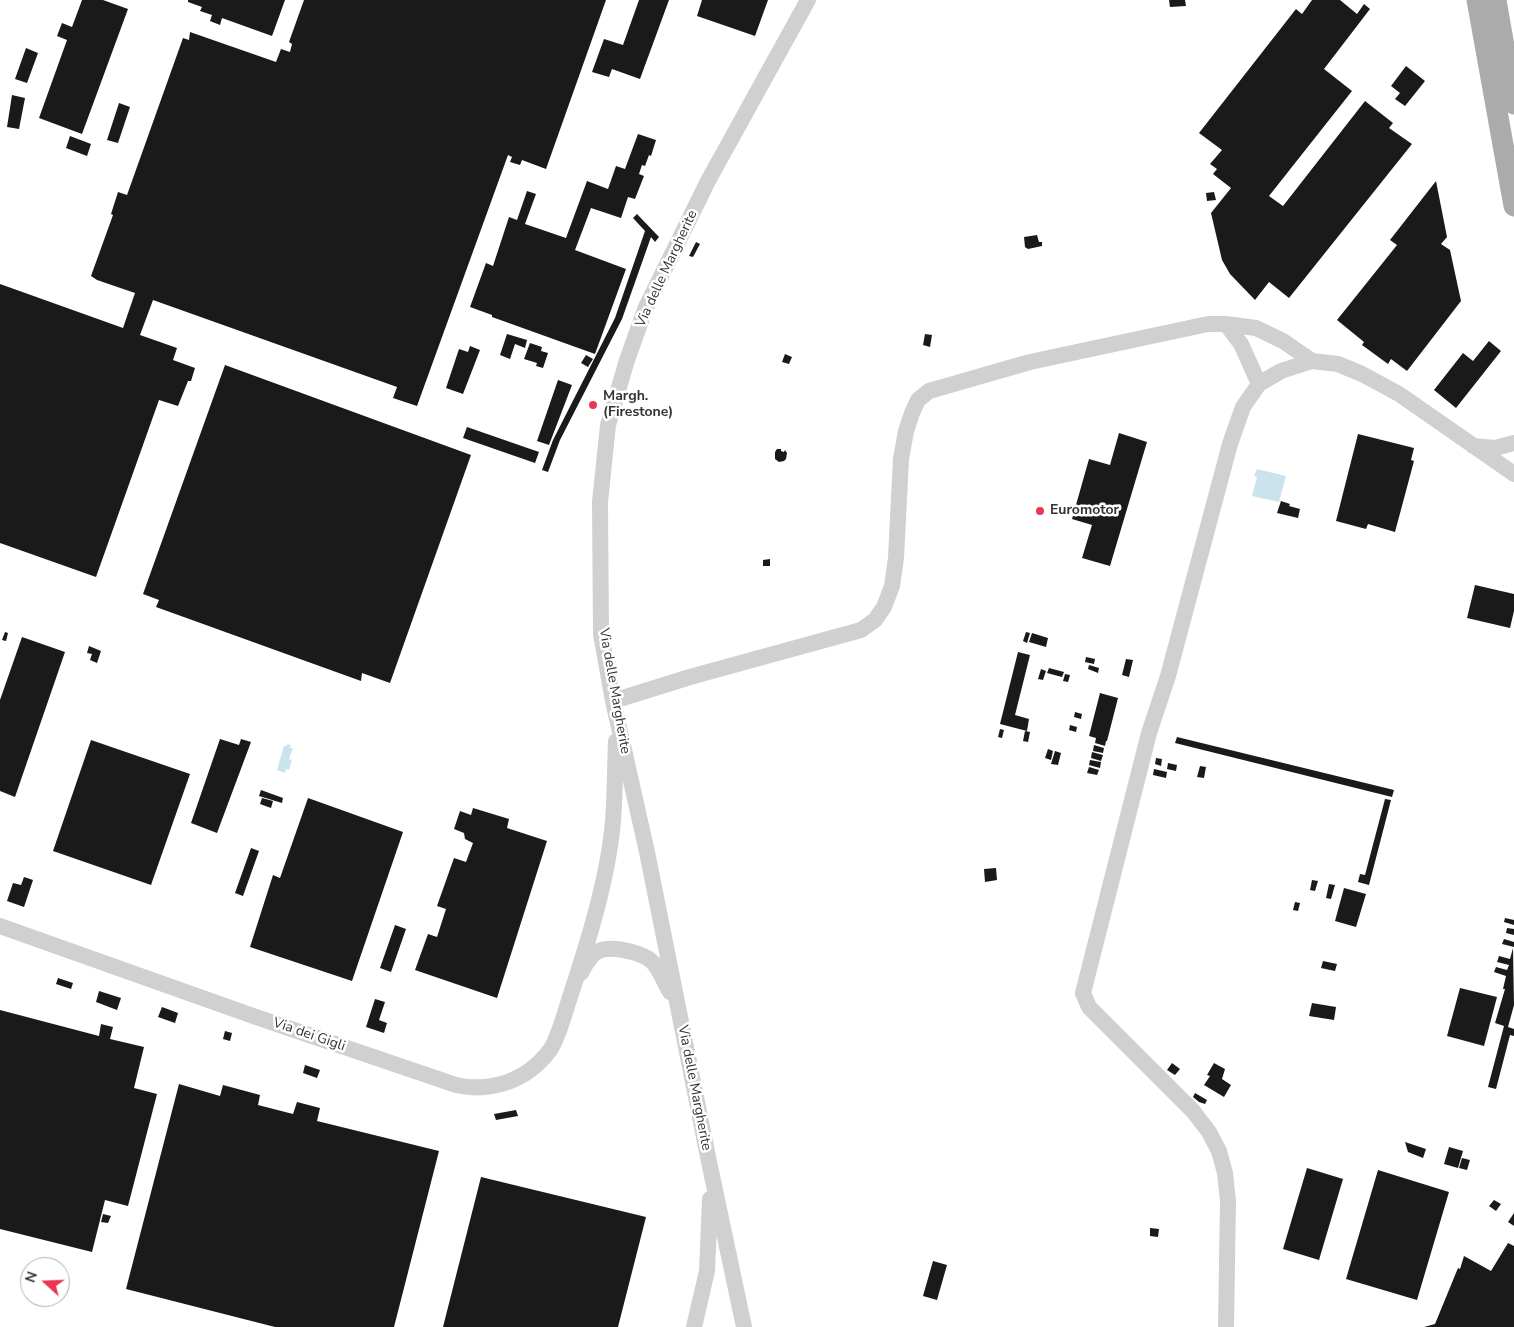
<!DOCTYPE html>
<html>
<head>
<meta charset="utf-8">
<style>
	body { margin:0 }
	#map { position:relative; width:1514px; height:1327px; overflow:hidden; background:#fff; font-family:"Nunito Sans",sans-serif }
	canvas { display:block }
	.north { position:absolute; left:20px; top:1257px; width:50px; height:50px; box-sizing:border-box; background:#fff; border:1px solid #adadad; border-radius:50%; rotate:290deg; font-size:14px; font-weight:700; line-height:20px; text-align:center; color:#333 }
	.north::after { content:''; display:block; margin:auto; width:18px; height:22px; background:#e83654; clip-path:polygon(50% 0,100% 100%,50% 72%,0 100%) }
</style>
</head>
<body>
<div id="map">
<canvas width="1514" height="1327"></canvas>
<div class="north">N</div>
</div>
<script>
const ctx = document.querySelector('canvas').getContext('2d');
ctx.lineJoin = 'round';
function fill(path, color) {
  ctx.fillStyle = color;
  ctx.fill(path, 'evenodd');
}
function trace(path, color, width, dash) {
  ctx.strokeStyle = color;
  ctx.lineWidth = width;
  ctx.lineCap = dash ? 'butt' : 'round';
  ctx.setLineDash(dash || []);
  ctx.stroke(path);
}
function write(font, color, halo, rows, align = 'center') {
  ctx.font = font + ' "Nunito Sans",sans-serif';
  ctx.lineWidth = 5;
  ctx.setLineDash([]);
  ctx.textBaseline = 'middle';
  ctx.strokeStyle = halo;
  ctx.fillStyle = color;
  for (const [text, x, y, turn = 0] of rows) {
    ctx.save();
    ctx.translate(x, y);
    ctx.rotate((+turn || 0) * Math.PI / 180);
    ctx.textAlign = isNaN(turn) ? turn : align;
    if (halo) ctx.strokeText(text, 0, 0);
    ctx.fillText(text, 0, 0);
    ctx.restore();
  }
}
const water = new Path2D(`
	M 1257,469 L 1286,476 L 1279,502 L 1252,496 L 1257,477 L 1254,476 Z
	M 287,744 L 291,745 L 290,748 L 293,748 L 289,759 L 292,760 L 289,770 L 286,769 L 285,773 L 277,770 L 284,746 L 287,746 Z`);
const building = new Path2D(`
	M 82,0 L 103,0 L 128,9 L 82,134 L 39,118 L 67,40 L 57,36 L 62,23 L 72,27 Z
	M 188,0 L 285,0 L 272,36 L 222,18 L 220,25 L 210,21 L 212,15 L 200,11 L 202,7 L 188,2 Z
	M 304,0 L 606,0 L 546,169 L 522,160 L 520,165 L 510,162 L 512,157 L 508,155 L 417,406 L 393,398 L 397,387 L 153,300 L 140,335 L 177,348 L 173,360 L 195,368 L 191,381 L 188,381 L 178,406 L 159,400 L 96,577 L 0,543 L 0,284 L 123,328 L 135,293 L 97,280 L 91,276 L 113,215 L 111,214 L 118,192 L 127,195 L 183,38 L 189,40 L 190,32 L 276,62 L 281,49 L 290,52 L 292,44 L 289,42 Z
	M 639,0 L 669,0 L 640,79 L 612,69 L 609,77 L 592,72 L 604,39 L 623,45 Z
	M 702,0 L 768,0 L 755,36 L 697,16 Z
	M 1169,0 L 1185,0 L 1186,6 L 1170,7 Z
	M 1312,0 L 1340,0 L 1357,14 L 1364,4 L 1370,9 L 1324,69 L 1352,91 L 1269,196 L 1283,206 L 1365,101 L 1393,123 L 1389,128 L 1412,144 L 1289,298 L 1269,282 L 1255,300 L 1230,274 L 1222,260 L 1211,213 L 1231,188 L 1213,174 L 1217,169 L 1210,164 L 1222,150 L 1199,133 L 1296,9 L 1302,14 Z
	M 26,48 L 38,53 L 27,83 L 15,79 Z
	M 1406,66 L 1425,81 L 1405,106 L 1395,99 L 1400,93 L 1391,86 Z
	M 12,95 L 25,98 L 19,129 L 7,127 Z
	M 119,103 L 130,107 L 118,143 L 107,140 Z
	M 638,134 L 656,140 L 651,156 L 649,155 L 645,166 L 642,165 L 639,174 L 644,176 L 635,199 L 628,197 L 621,218 L 591,208 L 575,250 L 626,269 L 595,354 L 492,317 L 492,315 L 470,307 L 486,263 L 493,266 L 509,217 L 517,220 L 527,191 L 536,194 L 525,224 L 566,238 L 587,181 L 608,189 L 616,166 L 625,169 Z
	M 70,136 L 91,144 L 87,156 L 66,148 Z
	M 1436,181 L 1447,237 L 1441,244 L 1450,250 L 1461,301 L 1407,371 L 1391,359 L 1388,364 L 1362,345 L 1364,342 L 1337,320 L 1397,245 L 1390,240 Z
	M 1214,192 L 1216,200 L 1207,201 L 1206,193 Z
	M 637,214 L 659,237 L 655,242 L 651,237 L 622,319 L 560,440 L 548,472 L 542,470 L 553,440 L 615,318 L 645,231 L 633,218 Z
	M 1037,235 L 1039,242 L 1042,242 L 1042,246 L 1028,249 L 1025,247 L 1024,237 Z
	M 696,242 L 700,244 L 693,257 L 689,256 Z
	M 507,334 L 527,340 L 525,348 L 515,344 L 510,359 L 500,355 Z
	M 925,334 L 932,335 L 930,347 L 923,345 Z
	M 1489,341 L 1501,351 L 1456,408 L 1434,390 L 1463,353 L 1473,361 Z
	M 530,343 L 542,347 L 541,351 L 548,353 L 543,368 L 536,366 L 537,363 L 524,359 Z
	M 470,346 L 480,350 L 463,394 L 446,388 L 459,349 L 468,352 Z
	M 785,354 L 792,357 L 789,364 L 782,362 Z
	M 586,355 L 593,359 L 588,367 L 581,363 Z
	M 225,365 L 471,455 L 390,683 L 362,673 L 361,681 L 156,607 L 159,600 L 143,594 Z
	M 558,380 L 572,385 L 549,445 L 537,441 Z
	M 467,427 L 539,452 L 535,463 L 463,438 Z
	M 1119,433 L 1147,442 L 1110,566 L 1082,558 L 1092,525 L 1072,519 L 1089,459 L 1110,465 Z
	M 1358,434 L 1414,448 L 1411,460 L 1414,461 L 1395,532 L 1368,524 L 1366,529 L 1336,521 Z
	M 777,449 L 781,449 L 781,451 L 784,452 L 785,450 L 787,453 L 786,459 L 784,461 L 779,462 L 775,459 L 775,452 Z
	M 1281,501 L 1290,504 L 1289,506 L 1300,509 L 1298,518 L 1277,513 Z
	M 770,559 L 770,566 L 763,566 L 763,560 Z
	M 1475,585 L 1514,594 L 1514,611 L 1510,628 L 1467,618 Z
	M 5,632 L 8,633 L 6,641 L 2,640 Z
	M 1026,632 L 1030,633 L 1027,643 L 1023,641 Z
	M 1032,633 L 1048,638 L 1046,647 L 1029,642 Z
	M 22,637 L 65,652 L 15,797 L 0,791 L 0,700 Z
	M 89,646 L 101,651 L 97,663 L 90,660 L 92,654 L 87,653 Z
	M 1018,652 L 1030,655 L 1015,715 L 1029,719 L 1027,731 L 1000,724 Z
	M 1086,657 L 1095,659 L 1094,664 L 1085,662 Z
	M 1126,659 L 1133,660 L 1129,677 L 1122,675 Z
	M 1089,665 L 1099,668 L 1098,673 L 1088,669 Z
	M 1049,668 L 1064,672 L 1062,677 L 1047,673 Z
	M 1041,669 L 1046,671 L 1043,680 L 1038,679 Z
	M 1065,674 L 1070,675 L 1068,682 L 1063,681 Z
	M 1100,693 L 1118,698 L 1107,741 L 1106,741 L 1105,746 L 1095,743 L 1096,738 L 1089,736 Z
	M 1075,712 L 1082,714 L 1081,719 L 1074,717 Z
	M 1070,725 L 1077,727 L 1076,732 L 1069,730 Z
	M 1000,729 L 1004,730 L 1002,738 L 998,737 Z
	M 1025,731 L 1030,732 L 1028,742 L 1023,741 Z
	M 1177,737 L 1394,790 L 1392,797 L 1175,743 Z
	M 220,739 L 239,745 L 241,739 L 251,742 L 217,833 L 191,823 Z
	M 91,740 L 190,774 L 151,885 L 53,851 Z
	M 1094,745 L 1104,748 L 1103,753 L 1093,751 Z
	M 1048,749 L 1053,751 L 1051,760 L 1045,758 Z
	M 1055,751 L 1061,753 L 1058,765 L 1051,764 Z
	M 1092,752 L 1103,755 L 1101,761 L 1091,758 Z
	M 1156,758 L 1162,759 L 1161,766 L 1155,764 Z
	M 1090,760 L 1101,762 L 1100,768 L 1089,765 Z
	M 1168,763 L 1177,765 L 1176,771 L 1167,769 Z
	M 1200,766 L 1206,767 L 1204,778 L 1197,777 Z
	M 1089,767 L 1099,770 L 1097,775 L 1087,773 Z
	M 1154,769 L 1167,772 L 1166,778 L 1153,775 Z
	M 261,790 L 283,798 L 282,803 L 259,796 Z
	M 262,798 L 273,801 L 271,808 L 260,804 Z
	M 308,798 L 403,832 L 352,981 L 250,947 L 273,875 L 280,878 Z
	M 1385,799 L 1391,800 L 1369,885 L 1358,882 L 1360,874 L 1365,875 Z
	M 473,808 L 509,819 L 507,828 L 547,841 L 497,998 L 415,970 L 428,934 L 437,937 L 446,909 L 437,906 L 454,858 L 466,862 L 473,843 L 465,839 L 464,833 L 454,829 L 460,811 L 471,815 Z
	M 251,848 L 259,851 L 243,896 L 235,893 Z
	M 996,868 L 997,880 L 985,882 L 984,869 Z
	M 24,877 L 33,880 L 24,907 L 7,901 L 13,883 L 21,885 Z
	M 1312,880 L 1318,881 L 1315,891 L 1310,890 Z
	M 1329,884 L 1335,885 L 1331,899 L 1326,898 Z
	M 1344,888 L 1366,894 L 1356,927 L 1335,921 Z
	M 1295,902 L 1300,903 L 1298,911 L 1293,910 Z
	M 1505,918 L 1514,920 L 1514,925 L 1504,922 Z
	M 395,925 L 406,929 L 391,972 L 380,968 Z
	M 1507,928 L 1514,929 L 1514,935 L 1506,933 Z
	M 1504,939 L 1514,942 L 1514,947 L 1502,944 Z
	M 1513,948 L 1514,1005 L 1508,1027 L 1514,1029 L 1514,1036 L 1510,1035 L 1496,1089 L 1488,1087 L 1504,1026 L 1495,1023 L 1505,989 L 1503,989 L 1506,976 L 1494,972 L 1496,967 L 1507,970 L 1509,965 L 1497,962 L 1499,956 L 1510,959 Z
	M 1323,961 L 1337,964 L 1335,971 L 1321,968 Z
	M 58,978 L 73,983 L 71,989 L 56,984 Z
	M 1460,988 L 1497,997 L 1484,1046 L 1447,1036 Z
	M 99,991 L 121,998 L 117,1010 L 96,1002 Z
	M 375,999 L 385,1002 L 379,1020 L 387,1023 L 384,1033 L 366,1027 Z
	M 1312,1003 L 1336,1007 L 1334,1020 L 1309,1016 Z
	M 162,1007 L 178,1013 L 175,1023 L 158,1017 Z
	M 0,1010 L 99,1036 L 101,1024 L 113,1027 L 110,1039 L 144,1047 L 134,1088 L 157,1094 L 128,1206 L 105,1200 L 92,1252 L 0,1229 Z
	M 225,1031 L 232,1033 L 230,1041 L 223,1039 Z
	M 1172,1063 L 1180,1069 L 1175,1075 L 1167,1070 Z
	M 1214,1063 L 1225,1069 L 1222,1079 L 1231,1085 L 1224,1097 L 1204,1085 L 1210,1076 L 1207,1075 Z
	M 305,1065 L 320,1070 L 317,1078 L 303,1073 Z
	M 179,1084 L 220,1096 L 223,1085 L 260,1095 L 258,1105 L 293,1114 L 297,1102 L 320,1108 L 317,1121 L 439,1151 L 394,1327 L 275,1327 L 126,1289 Z
	M 1195,1093 L 1207,1100 L 1205,1104 L 1199,1102 L 1193,1097 Z
	M 516,1110 L 518,1116 L 496,1120 L 494,1114 Z
	M 1405,1142 L 1426,1149 L 1423,1158 L 1408,1152 Z
	M 1449,1147 L 1463,1151 L 1458,1168 L 1444,1164 Z
	M 1462,1158 L 1470,1160 L 1467,1170 L 1459,1168 Z
	M 1307,1168 L 1343,1179 L 1319,1260 L 1283,1249 Z
	M 1378,1170 L 1449,1192 L 1417,1300 L 1346,1279 Z
	M 481,1177 L 646,1217 L 618,1327 L 443,1327 Z
	M 1494,1200 L 1501,1204 L 1496,1211 L 1489,1206 Z
	M 1514,1213 L 1514,1226 L 1508,1222 Z
	M 103,1214 L 111,1216 L 108,1223 L 101,1222 Z
	M 1150,1228 L 1159,1229 L 1158,1237 L 1150,1236 Z
	M 1508,1243 L 1514,1246 L 1514,1327 L 1424,1327 L 1435,1324 L 1458,1268 L 1460,1269 L 1464,1256 L 1491,1271 Z
	M 933,1261 L 947,1265 L 937,1300 L 923,1296 Z`);
const minor = new Path2D(`
	M 1259,384 L 1241,344 L 1226,324 L 1256,328 L 1283,341 L 1312,361
	M 1473,446 L 1495,448 L 1514,443
	M 613,701 L 690,677 L 861,630 L 875,620 L 884,607 L 892,586 L 896,558 L 901,459 L 906,431 L 912,413 L 918,400 L 929,391 L 1030,362 L 1208,324 L 1226,324
	M 0,926 L 256,1017 L 456,1085 C 492,1093 528,1080 550,1050 C 558,1039 565,1012 570,997 C 588,942 608,879 613,821 C 615,794 615,768 616,741
	M 581,973 C 585,965 592,953 601,950 C 615,946 647,953 655,965 C 661,973 665,984 670,992
	M 694,1327 L 707,1271 L 710,1199
	M 744,1327 L 708,1157 L 647,852 L 613,701 L 601,634 L 600,502 L 608,425 L 627,360 L 646,307 L 708,181 L 808,0
	M 1226,1327 L 1228,1201 L 1225,1173 L 1219,1151 L 1209,1132 L 1193,1111 L 1089,1007 L 1083,993 L 1149,733 L 1168,676 L 1230,444 L 1243,407 L 1259,384 L 1281,371 L 1312,361 L 1338,364 L 1362,374 L 1399,394 L 1514,474`);
const major = new Path2D(`
	M 1477,0 L 1514,206
	M 1496,0 L 1514,104`);
const markers = [
	[593,405,5,"#e83654"],
	[1040,511,5,"#e83654"]
];
const streetNames = [
	["Via delle Margherite",667,269,-65],
	["Via delle Margherite",614,691,80],
	["Via dei Gigli",309,1035,19],
	["Via delle Margherite",694,1088,79]
];
const poiNames = [
	["Margh.",603,397],
	["(Firestone)",603,413],
	["Euromotor",1050,511]
];
fill(water, '#cbe3ec');
fill(building, '#1a1a1a');
trace(minor, '#d0d0d0', 16);
trace(major, '#ababab', 21);
for (const [x, y, r, color] of markers) {
  const dot = new Path2D();
  dot.arc(x, y, r, 0, 2 * Math.PI);
  ctx.fillStyle = color;
  ctx.fill(dot);
  trace(dot, '#fff', 2);
}
write('14px', '#333', '#fff', streetNames);
write('bold 14px', '#333', '#fff', poiNames, 'left');
</script>
</body>
</html>
